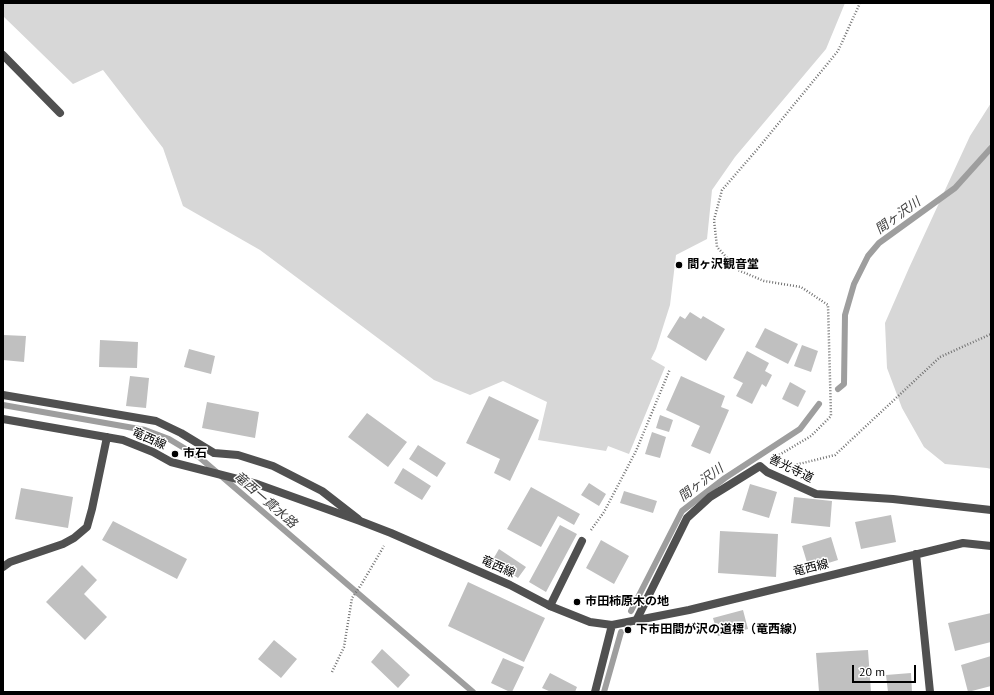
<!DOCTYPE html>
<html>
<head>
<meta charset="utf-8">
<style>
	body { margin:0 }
	#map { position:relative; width:994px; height:695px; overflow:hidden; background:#fff; font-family:"PT Sans",sans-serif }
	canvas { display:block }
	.frame { position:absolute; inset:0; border:4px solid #000; pointer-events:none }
	.scale { position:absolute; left:852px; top:665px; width:64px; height:18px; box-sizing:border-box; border:2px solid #000; border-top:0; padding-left:5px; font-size:12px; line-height:14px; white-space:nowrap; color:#000; -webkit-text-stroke:3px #fff; paint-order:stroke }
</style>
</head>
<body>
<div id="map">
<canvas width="994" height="695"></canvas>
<div class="frame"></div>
<div class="scale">20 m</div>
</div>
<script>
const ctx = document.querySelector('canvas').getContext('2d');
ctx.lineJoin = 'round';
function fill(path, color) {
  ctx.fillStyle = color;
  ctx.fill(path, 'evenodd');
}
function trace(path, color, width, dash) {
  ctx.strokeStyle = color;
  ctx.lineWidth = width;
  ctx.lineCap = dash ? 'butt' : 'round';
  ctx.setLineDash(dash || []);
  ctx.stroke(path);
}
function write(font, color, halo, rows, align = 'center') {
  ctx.font = font + ' "PT Sans","Noto Sans JP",sans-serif';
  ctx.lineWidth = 3;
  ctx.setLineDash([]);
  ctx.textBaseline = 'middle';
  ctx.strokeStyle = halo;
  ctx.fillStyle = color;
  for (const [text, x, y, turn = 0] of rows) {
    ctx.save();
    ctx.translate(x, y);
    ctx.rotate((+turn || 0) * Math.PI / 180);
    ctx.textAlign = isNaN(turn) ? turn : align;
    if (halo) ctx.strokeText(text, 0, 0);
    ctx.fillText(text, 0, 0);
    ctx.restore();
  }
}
const green = new Path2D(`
	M 3,3 L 845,3 L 826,49 L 735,157 L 712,190 L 707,239 L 676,255 L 670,305 L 656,349 L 651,359 L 665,367 L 629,454 L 608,446 L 606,451 L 538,440 L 547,402 L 503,381 L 470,395 L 434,380 L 260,250 L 183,206 L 163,148 L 103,70 L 73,84 L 3,16 Z
	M 991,103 L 991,469 L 987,468 L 945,464 L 924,447 L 902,408 L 887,368 L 885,323 L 909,268 L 970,136 Z`);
const stream = new Path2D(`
	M 838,389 L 844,384 L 845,315 L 854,284 L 868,256 L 879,243 L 955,188 L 991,148
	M 3,405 L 145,430 L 169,439 L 199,457 L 473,692
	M 631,611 L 682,511 L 725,478 L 800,429 L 819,404
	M 604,692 L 621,632`);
const building = new Path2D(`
	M 690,312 L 701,319 L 703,316 L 725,329 L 706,361 L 667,337 L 680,316 L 685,319 Z
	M 765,328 L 798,344 L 788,364 L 755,347 Z
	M 3,335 L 26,336 L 24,362 L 3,360 Z
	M 100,340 L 138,342 L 137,368 L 99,367 Z
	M 802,345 L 818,351 L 811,372 L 794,366 Z
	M 189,349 L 215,356 L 211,374 L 184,367 Z
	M 747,351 L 769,363 L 765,371 L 772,375 L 766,387 L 762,384 L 752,404 L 736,396 L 743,383 L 733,378 Z
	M 130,376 L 149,378 L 146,408 L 126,406 Z
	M 681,376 L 725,396 L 721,407 L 729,410 L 710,454 L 691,446 L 700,426 L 666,410 Z
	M 790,382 L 806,391 L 798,407 L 782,399 Z
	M 489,396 L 539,420 L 510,481 L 494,473 L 500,459 L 466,443 Z
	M 207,402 L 259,412 L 255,438 L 202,428 Z
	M 367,413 L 407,442 L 388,467 L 348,437 Z
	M 660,415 L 673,420 L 669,432 L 656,428 Z
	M 652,432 L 666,437 L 660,458 L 645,454 Z
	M 418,445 L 446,463 L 437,477 L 409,459 Z
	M 403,468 L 431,486 L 422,500 L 394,483 Z
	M 589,483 L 606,494 L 599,506 L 581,495 Z
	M 750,484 L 777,492 L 769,518 L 742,510 Z
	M 531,487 L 580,514 L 574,525 L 558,516 L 541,547 L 507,529 Z
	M 21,488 L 73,497 L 68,528 L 15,519 Z
	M 624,491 L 657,501 L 653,513 L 620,503 Z
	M 794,497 L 832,501 L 830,527 L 791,523 Z
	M 891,515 L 896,542 L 861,549 L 855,522 Z
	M 113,521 L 187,559 L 177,579 L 102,540 Z
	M 560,525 L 577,534 L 546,592 L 529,582 Z
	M 720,531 L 778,534 L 776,577 L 718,573 Z
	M 831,537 L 838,560 L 809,569 L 802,546 Z
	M 601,540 L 629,556 L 614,584 L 586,568 Z
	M 499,549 L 526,567 L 518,578 L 492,561 Z
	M 82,565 L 97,580 L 84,594 L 107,617 L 85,640 L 46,602 Z
	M 468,582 L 545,618 L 524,662 L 448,626 Z
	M 743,610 L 748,629 L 718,636 L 713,618 Z
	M 991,613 L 991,642 L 955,651 L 948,623 Z
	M 274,640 L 297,659 L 281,678 L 258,659 Z
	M 382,649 L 410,675 L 398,688 L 371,662 Z
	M 868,650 L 871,692 L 819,692 L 816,653 Z
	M 991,656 L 991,686 L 968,692 L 961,665 Z
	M 503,658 L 524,667 L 512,692 L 510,692 L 491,683 Z
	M 550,673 L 577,687 L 575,692 L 551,692 L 542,688 Z
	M 911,673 L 912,692 L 888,692 L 886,675 Z`);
const path = new Path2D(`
	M 774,458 L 811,436 L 831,416 L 828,305 L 801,287 L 764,281 L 738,270 L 717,247 L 714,220 L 722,190 L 755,152 L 838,51 L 860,3
	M 791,466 L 835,455 L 940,357 L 991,334
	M 591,530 L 604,512 L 636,451 L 670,369
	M 332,672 L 344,647 L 352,598 L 361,585 L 384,546`);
const service = new Path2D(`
	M 3,55 L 60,113
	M 3,395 L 156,421 L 181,433 L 214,453 L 238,455 L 273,466 L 322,491 L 358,519
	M 550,606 L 582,541
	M 636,621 L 687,518 L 710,497 L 760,466 L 767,472 L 816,494 L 893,499 L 991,510`);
const minor = new Path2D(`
	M 3,419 L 123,440 L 153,452 L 171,462 L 257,484 L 360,521 L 391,533 L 510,585 L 550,606 L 590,622 L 612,625 L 689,610 L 963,543 L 991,546
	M 916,554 L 930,692
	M 3,567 L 10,562 L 63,544 L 74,538 L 87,527 L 92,509 L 107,437
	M 595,692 L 612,625`);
const markers = [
	[679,265,4,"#000"],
	[175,454,4,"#000"],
	[577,602,4,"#000"],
	[628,630,4,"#000"]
];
const poiNames = [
	["間ヶ沢観音堂",687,265],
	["市石",183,454],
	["市田柿原木の地",585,602],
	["下市田間が沢の道標（竜西線）",636,630]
];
const streetNames = [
	["竜西線",149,439,24],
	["善光寺道",791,469,26],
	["竜西線",498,567,24],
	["竜西線",811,568,-14]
];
const waterNames = [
	["間ヶ沢川",898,216,-36],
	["間ヶ沢川",701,483,-37],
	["竜西一貫水路",265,500,41]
];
fill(green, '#d7d7d7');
trace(stream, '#9e9e9e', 6);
fill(building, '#c0c0c0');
trace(path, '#727272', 2.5, [1, 2]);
trace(service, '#505050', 8);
trace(minor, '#505050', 8);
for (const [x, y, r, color] of markers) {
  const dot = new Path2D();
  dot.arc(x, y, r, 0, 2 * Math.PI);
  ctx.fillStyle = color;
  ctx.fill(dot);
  trace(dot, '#fff', 1.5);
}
write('bold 12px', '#000', '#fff', poiNames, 'left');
write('12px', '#000', '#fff', streetNames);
write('italic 13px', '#3f3f3f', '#fff', waterNames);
</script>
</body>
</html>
